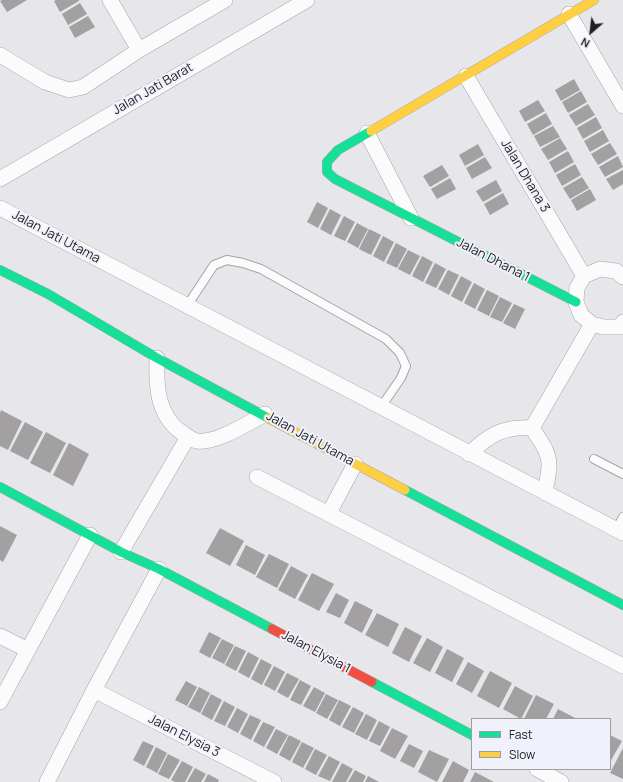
<!DOCTYPE html>
<html>
<head>
<meta charset="utf-8">
<style>
	body { margin:0 }
	#map { position:relative; width:623px; height:782px; overflow:hidden; background:#e6e6eb; font-family:Manrope,sans-serif }
	canvas { display:block }
	.legend { position:absolute; left:471px; top:718px; width:140px; height:52px; box-sizing:border-box; background:#f1f1fb; border:1px solid #9d9da4; margin:0; padding:5px 7px; list-style:none; font-size:12px; color:#1e1f22 }
	.legend li { display:flex; align-items:center; gap:8px; height:20px }
	.legend b { width:20px; border:1px solid #9d9da4 }
	.north { position:absolute; left:571px; top:12px; width:40px; height:40px; -webkit-text-stroke:3px #f1f1fb; paint-order:stroke; rotate:208deg; font-size:11px; font-weight:700; line-height:16px; text-align:center; color:#1e1f22 }
	.north::after { content:''; display:block; margin:auto; width:14px; height:18px; background:#1e1f22; clip-path:polygon(50% 0,100% 100%,50% 72%,0 100%) }
</style>
</head>
<body>
<div id="map">
<canvas width="623" height="782"></canvas>
<ul class="legend">
<li><b style="height:5px;background:#16e098"></b>Fast</li>
<li><b style="height:5px;background:#ffcf43"></b>Slow</li>
</ul>
<div class="north">N</div>
</div>
<script>
const ctx = document.querySelector('canvas').getContext('2d');
ctx.lineJoin = 'round';
function fill(path, color) {
  ctx.fillStyle = color;
  ctx.fill(path, 'evenodd');
}
function trace(path, color, width, dash) {
  ctx.strokeStyle = color;
  ctx.lineWidth = width;
  ctx.lineCap = dash ? 'butt' : 'round';
  ctx.setLineDash(dash || []);
  ctx.stroke(path);
}
function write(font, color, halo, rows, align = 'center') {
  ctx.font = font + ' Manrope,sans-serif';
  ctx.lineWidth = 4;
  ctx.setLineDash([]);
  ctx.textBaseline = 'middle';
  ctx.strokeStyle = halo;
  ctx.fillStyle = color;
  for (const [text, x, y, turn = 0] of rows) {
    ctx.save();
    ctx.translate(x, y);
    ctx.rotate((+turn || 0) * Math.PI / 180);
    ctx.textAlign = isNaN(turn) ? turn : align;
    if (halo) ctx.strokeText(text, 0, 0);
    ctx.fillText(text, 0, 0);
    ctx.restore();
  }
}
const building = new Path2D(`
	M 2,0 L 27,0 L 7,12 L 0,1 Z
	M 56,0 L 79,0 L 79,1 L 60,12 L 54,1 Z
	M 80,3 L 87,14 L 68,25 L 62,14 Z
	M 88,16 L 95,27 L 75,38 L 69,27 Z
	M 574,79 L 580,90 L 561,101 L 555,90 Z
	M 581,91 L 587,102 L 568,113 L 562,102 Z
	M 538,100 L 545,111 L 525,122 L 519,111 Z
	M 588,104 L 595,115 L 576,126 L 569,115 Z
	M 546,113 L 552,124 L 533,135 L 527,124 Z
	M 596,117 L 602,128 L 583,139 L 577,128 Z
	M 553,126 L 560,137 L 540,147 L 534,136 Z
	M 603,130 L 609,141 L 590,152 L 584,141 Z
	M 560,138 L 567,149 L 548,160 L 541,149 Z
	M 610,143 L 617,154 L 598,165 L 591,154 Z
	M 478,144 L 484,155 L 465,166 L 459,155 Z
	M 568,151 L 574,162 L 555,173 L 549,162 Z
	M 618,156 L 623,167 L 605,177 L 599,167 Z
	M 485,157 L 492,168 L 472,179 L 466,168 Z
	M 575,164 L 581,175 L 562,186 L 556,175 Z
	M 442,165 L 449,176 L 430,187 L 423,176 Z
	M 623,170 L 623,184 L 613,190 L 606,179 Z
	M 582,177 L 589,188 L 570,199 L 563,188 Z
	M 450,178 L 456,189 L 437,199 L 431,189 Z
	M 496,180 L 502,191 L 483,202 L 476,191 Z
	M 590,189 L 596,200 L 577,211 L 571,200 Z
	M 503,193 L 509,204 L 490,215 L 484,204 Z
	M 317,202 L 328,208 L 318,228 L 307,222 Z
	M 330,209 L 341,215 L 331,235 L 320,229 Z
	M 344,216 L 355,222 L 345,241 L 334,236 Z
	M 357,223 L 368,229 L 358,248 L 347,242 Z
	M 369,229 L 381,235 L 371,255 L 359,249 Z
	M 383,236 L 394,242 L 384,262 L 373,256 Z
	M 396,243 L 407,249 L 397,268 L 386,263 Z
	M 408,250 L 420,256 L 410,275 L 398,269 Z
	M 422,256 L 433,262 L 423,282 L 412,276 Z
	M 435,263 L 446,269 L 436,288 L 425,283 Z
	M 448,270 L 459,275 L 449,295 L 438,289 Z
	M 461,276 L 472,282 L 462,302 L 451,296 Z
	M 474,283 L 485,289 L 475,309 L 464,303 Z
	M 487,290 L 499,296 L 489,316 L 477,310 Z
	M 500,297 L 512,303 L 502,322 L 490,317 Z
	M 514,304 L 525,309 L 515,329 L 503,323 Z
	M 1,410 L 22,421 L 8,450 L 0,446 L 0,413 Z
	M 25,422 L 43,432 L 28,460 L 10,451 Z
	M 46,432 L 66,443 L 50,473 L 30,463 Z
	M 69,443 L 89,454 L 73,486 L 53,475 Z
	M 0,526 L 17,535 L 3,562 L 0,560 Z
	M 220,528 L 244,541 L 230,566 L 206,553 Z
	M 246,545 L 265,555 L 255,575 L 236,565 Z
	M 269,554 L 289,564 L 277,588 L 256,577 Z
	M 291,566 L 308,575 L 295,599 L 278,590 Z
	M 312,573 L 334,584 L 319,611 L 298,600 Z
	M 336,593 L 349,600 L 340,618 L 326,612 Z
	M 355,601 L 373,610 L 362,633 L 344,623 Z
	M 377,613 L 399,624 L 388,647 L 365,635 Z
	M 405,627 L 422,636 L 409,662 L 392,653 Z
	M 209,632 L 221,638 L 210,658 L 199,652 Z
	M 427,638 L 443,647 L 430,672 L 413,663 Z
	M 222,639 L 234,645 L 224,664 L 212,658 Z
	M 235,646 L 246,651 L 236,671 L 225,665 Z
	M 447,649 L 464,658 L 452,682 L 435,673 Z
	M 248,652 L 259,658 L 249,678 L 238,672 Z
	M 261,659 L 272,665 L 262,685 L 251,679 Z
	M 468,662 L 484,671 L 472,693 L 456,684 Z
	M 274,666 L 285,672 L 275,691 L 264,685 Z
	M 490,671 L 512,683 L 499,708 L 477,696 Z
	M 287,673 L 299,679 L 288,698 L 277,692 Z
	M 300,680 L 311,686 L 301,705 L 290,700 Z
	M 186,681 L 197,687 L 187,706 L 175,700 Z
	M 515,686 L 533,696 L 521,719 L 503,709 Z
	M 199,687 L 210,693 L 200,713 L 188,707 Z
	M 314,687 L 325,693 L 315,712 L 303,706 Z
	M 211,694 L 222,700 L 212,720 L 201,714 Z
	M 326,694 L 338,700 L 327,719 L 316,713 Z
	M 536,695 L 554,704 L 546,719 L 524,719 Z
	M 339,700 L 351,706 L 340,726 L 329,720 Z
	M 224,701 L 235,707 L 225,726 L 214,721 Z
	M 353,707 L 364,713 L 354,733 L 342,727 Z
	M 237,708 L 248,714 L 238,733 L 227,727 Z
	M 558,709 L 577,719 L 553,719 Z
	M 366,714 L 377,720 L 367,740 L 355,734 Z
	M 250,715 L 261,720 L 251,740 L 240,734 Z
	M 379,721 L 390,727 L 380,746 L 369,741 Z
	M 263,722 L 275,727 L 264,747 L 253,741 Z
	M 392,728 L 408,736 L 395,759 L 380,751 Z
	M 276,729 L 288,735 L 277,754 L 266,748 Z
	M 289,735 L 301,741 L 290,761 L 279,755 Z
	M 610,735 L 622,741 L 610,762 Z
	M 143,741 L 154,746 L 144,766 L 133,760 Z
	M 302,742 L 314,748 L 303,768 L 292,762 Z
	M 409,744 L 423,751 L 414,768 L 400,761 Z
	M 156,747 L 167,753 L 157,773 L 146,767 Z
	M 623,748 L 623,779 L 610,773 Z
	M 315,749 L 327,755 L 316,775 L 305,769 Z
	M 429,750 L 449,759 L 437,782 L 418,772 Z
	M 168,754 L 180,760 L 169,779 L 158,774 Z
	M 329,756 L 340,762 L 330,781 L 318,776 Z
	M 182,761 L 193,767 L 185,782 L 175,782 L 171,780 Z
	M 453,761 L 469,770 L 463,782 L 442,782 Z
	M 342,763 L 353,769 L 346,782 L 332,782 Z
	M 195,768 L 206,774 L 201,782 L 187,782 Z
	M 355,770 L 366,776 L 363,782 L 348,782 Z
	M 475,772 L 494,782 L 470,782 Z
	M 208,774 L 219,780 L 218,782 L 204,782 Z
	M 368,776 L 379,782 L 365,782 Z`);
const lane = new Path2D(`
	M 187,306 L 214,265 L 227,260 L 243,263 L 261,269 L 386,339 L 400,353 L 406,366 L 401,378 L 381,407
	M 594,459 L 623,474
	M 616,530 L 623,517`);
const street = new Path2D(`
	M 110,0 L 139,50
	M 569,14 L 623,106
	M 0,55 L 45,82 L 69,90 L 83,87 L 139,50 L 225,0
	M 466,76 L 584,276
	M 367,133 L 411,218
	M 0,179 L 307,0
	M 0,208 L 623,533
	M 623,277 L 616,271 L 600,269 L 584,276 L 577,288 L 576,302 L 581,315 L 592,324 L 603,327 L 620,327 L 623,322
	M 157,358 C 156,385 157,415 181,432 C 186,435 192,440 197,441 C 216,444 248,423 265,414
	M 532,428 L 592,324
	M 532,428 C 539,439 549,451 549,465 C 549,474 546,484 545,493
	M 469,454 C 489,435 503,426 532,428
	M 257,477 L 623,666
	M 329,513 L 355,464
	M 121,552 L 188,437
	M 0,636 L 28,650
	M 94,690 L 274,782
	M 0,702 L 90,535
	M 537,769 L 561,782
	M 47,782 L 94,690 L 159,569`);
const fast = new Path2D(`
	M 371,131 L 338,150 L 327,162 L 327,172 L 335,179 L 576,302
	M 0,270 L 48,294 L 157,358 L 268,418
	M 0,487 L 121,552 L 159,569 L 272,629
	M 405,490 L 623,605
	M 372,682 L 472,735`);
const slow = new Path2D(`
	M 371,131 L 594,0
	M 268,418 L 405,490`);
const jam = new Path2D(`
	M 272,629 L 372,682`);
const streetNames = [
	["Jalan Jati Barat",153,89,-30],
	["Jalan Dhana 3",525,176,59],
	["Jalan Jati Utama",56,237,28],
	["Jalan Dhana 1",493,260,27],
	["Jalan Jati Utama",310,439,29],
	["Jalan Elysia 1",316,652,28],
	["Jalan Elysia 3",184,736,27]
];
fill(building, '#a2a0a1');
trace(lane, '#a5a5a8', 10);
trace(street, '#a5a5a8', 16);
trace(fast, '#a5a5a8', 10);
trace(slow, '#a5a5a8', 10);
trace(jam, '#a5a5a8', 10);
trace(lane, '#fbfbfc', 8);
trace(street, '#fbfbfc', 15);
trace(fast, '#16e098', 9);
trace(slow, '#ffcf43', 9);
trace(jam, '#f24e42', 9);
write('13px', '#1e1f22', '#f1f1fb', streetNames);
</script>
</body>
</html>
